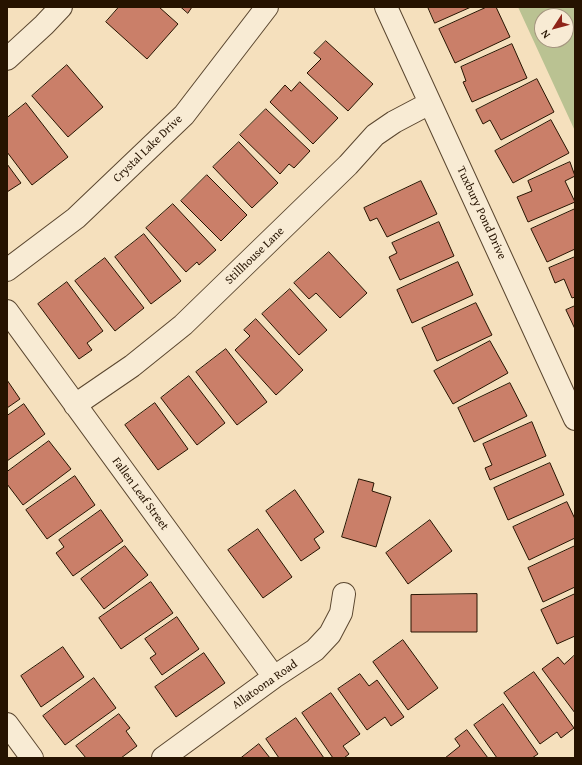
<!DOCTYPE html>
<html>
<head>
<meta charset="utf-8">
<style>
	body { margin:0 }
	#map { position:relative; width:582px; height:765px; overflow:hidden; background:#f5e0bd; font-family:"Gentium Book Plus",serif }
	canvas { display:block }
	.frame { position:absolute; inset:0; border:8px solid #261300; pointer-events:none }
	.north { position:absolute; left:534px; top:8px; width:40px; height:40px; box-sizing:border-box; background:#f8ebd4; border:1px solid #a4957f; border-radius:50%; rotate:234deg; font-size:11px; font-weight:700; line-height:16px; text-align:center; color:#261300 }
	.north::after { content:''; display:block; margin:auto; width:14px; height:18px; background:#8f2418; clip-path:polygon(50% 0,100% 100%,50% 72%,0 100%) }
</style>
</head>
<body>
<div id="map">
<canvas width="582" height="765"></canvas>
<div class="frame"></div>
<div class="north">N</div>
</div>
<script>
const ctx = document.querySelector('canvas').getContext('2d');
ctx.lineJoin = 'round';
function fill(path, color) {
  ctx.fillStyle = color;
  ctx.fill(path, 'evenodd');
}
function trace(path, color, width, dash) {
  ctx.strokeStyle = color;
  ctx.lineWidth = width;
  ctx.lineCap = dash ? 'butt' : 'round';
  ctx.setLineDash(dash || []);
  ctx.stroke(path);
}
function write(font, color, halo, rows, align = 'center') {
  ctx.font = font + ' "Gentium Book Plus",serif';
  ctx.lineWidth = 3;
  ctx.setLineDash([]);
  ctx.textBaseline = 'middle';
  ctx.strokeStyle = halo;
  ctx.fillStyle = color;
  for (const [text, x, y, turn = 0] of rows) {
    ctx.save();
    ctx.translate(x, y);
    ctx.rotate((+turn || 0) * Math.PI / 180);
    ctx.textAlign = isNaN(turn) ? turn : align;
    if (halo) ctx.strokeText(text, 0, 0);
    ctx.fillText(text, 0, 0);
    ctx.restore();
  }
}
const green = new Path2D(`
	M 518,7 L 575,7 L 575,131 ZM 542,16 L 566,16 L 566,40 L 542,40 Z`);
const building = new Path2D(`
	M 119,7 L 159,7 L 178,24 L 147,59 L 106,22 Z
	M 181,7 L 192,7 L 188,13 Z
	M 428,7 L 471,7 L 435,23 Z
	M 487,7 L 496,7 L 510,37 L 455,63 L 439,29 Z
	M 326,41 L 373,84 L 348,111 L 307,73 L 321,59 L 314,53 Z
	M 512,44 L 527,78 L 472,102 L 463,82 L 466,81 L 461,67 Z
	M 67,65 L 103,107 L 68,137 L 32,96 Z
	M 537,79 L 554,112 L 501,140 L 490,120 L 483,124 L 476,110 Z
	M 300,82 L 338,118 L 313,144 L 270,102 L 285,85 L 291,91 Z
	M 26,103 L 68,157 L 32,185 L 7,152 L 7,118 Z
	M 266,109 L 310,151 L 294,168 L 289,164 L 280,174 L 240,135 Z
	M 551,120 L 569,153 L 513,183 L 495,151 Z
	M 239,142 L 278,183 L 252,208 L 213,167 Z
	M 570,162 L 575,176 L 565,181 L 575,202 L 528,222 L 517,197 L 532,191 L 528,181 Z
	M 7,164 L 21,183 L 7,192 Z
	M 207,175 L 247,215 L 221,241 L 181,201 Z
	M 421,181 L 437,214 L 387,237 L 377,218 L 370,221 L 364,208 Z
	M 173,204 L 216,250 L 199,265 L 197,262 L 186,272 L 146,228 Z
	M 575,209 L 575,249 L 547,262 L 531,229 Z
	M 439,222 L 454,256 L 400,280 L 389,257 L 397,253 L 392,243 Z
	M 144,234 L 181,281 L 151,304 L 115,257 Z
	M 329,252 L 367,293 L 340,318 L 316,293 L 309,299 L 294,283 Z
	M 575,257 L 575,297 L 572,298 L 564,279 L 555,283 L 549,268 Z
	M 105,258 L 144,308 L 115,331 L 75,281 Z
	M 458,262 L 473,295 L 412,323 L 397,290 Z
	M 67,282 L 103,331 L 87,343 L 92,350 L 79,359 L 38,304 Z
	M 290,289 L 327,330 L 299,355 L 262,314 Z
	M 476,303 L 492,335 L 437,361 L 422,328 Z
	M 575,306 L 575,329 L 566,310 Z
	M 256,319 L 303,370 L 276,395 L 235,350 L 250,336 L 244,330 Z
	M 490,341 L 508,373 L 453,404 L 434,371 Z
	M 226,349 L 267,402 L 237,425 L 196,372 Z
	M 189,376 L 225,423 L 197,445 L 161,398 Z
	M 7,380 L 20,399 L 7,408 Z
	M 510,383 L 527,416 L 474,442 L 458,408 Z
	M 155,403 L 188,449 L 158,470 L 125,425 Z
	M 24,404 L 45,434 L 7,461 L 7,416 Z
	M 532,422 L 546,456 L 490,480 L 485,468 L 492,465 L 483,444 Z
	M 49,441 L 71,469 L 23,505 L 7,484 L 7,472 Z
	M 550,463 L 564,495 L 508,520 L 494,488 Z
	M 75,476 L 95,505 L 47,539 L 26,510 Z
	M 359,479 L 374,483 L 372,491 L 391,497 L 376,547 L 342,537 Z
	M 295,490 L 324,532 L 314,539 L 320,548 L 301,561 L 266,511 Z
	M 567,502 L 575,519 L 575,538 L 529,560 L 513,527 Z
	M 101,510 L 123,541 L 73,576 L 56,553 L 64,547 L 59,540 Z
	M 430,520 L 452,551 L 408,584 L 386,553 Z
	M 258,529 L 292,577 L 263,598 L 228,550 Z
	M 125,546 L 148,575 L 104,609 L 81,579 Z
	M 575,546 L 575,587 L 543,602 L 528,568 Z
	M 151,582 L 173,613 L 121,649 L 99,618 Z
	M 477,594 L 477,632 L 411,632 L 411,595 Z
	M 575,594 L 575,636 L 557,644 L 541,610 Z
	M 177,617 L 199,649 L 162,675 L 150,658 L 156,654 L 145,639 Z
	M 403,640 L 438,688 L 408,710 L 373,662 Z
	M 63,647 L 84,677 L 41,707 L 21,676 Z
	M 204,653 L 225,683 L 176,717 L 155,687 Z
	M 574,656 L 575,657 L 575,713 L 542,669 L 558,657 L 564,664 Z
	M 534,672 L 574,728 L 561,738 L 557,732 L 540,744 L 504,693 Z
	M 360,674 L 369,686 L 377,680 L 404,717 L 391,726 L 385,717 L 367,730 L 338,689 Z
	M 94,678 L 116,708 L 65,745 L 43,716 Z
	M 331,693 L 360,734 L 343,746 L 349,754 L 344,758 L 333,758 L 302,713 Z
	M 503,704 L 538,754 L 532,758 L 497,758 L 474,725 Z
	M 119,714 L 130,728 L 126,731 L 137,746 L 121,758 L 86,758 L 76,746 Z
	M 296,718 L 324,758 L 279,758 L 266,739 Z
	M 467,730 L 488,758 L 445,758 L 460,746 L 455,739 Z
	M 259,744 L 270,758 L 241,758 Z`);
const minor = new Path2D(`
	M 386,7 L 575,419
	M 7,59 L 44,25 L 61,7
	M 7,270 L 76,218 L 184,115 L 267,7
	M 7,311 L 274,677
	M 75,405 L 132,366 L 183,325 L 348,165 L 375,135 L 394,122 L 430,103
	M 7,724 L 32,758
	M 163,758 L 274,677 L 315,650 L 330,634 L 341,613 L 344,594`);
const streetNames = [
	["Crystal Lake Drive",148,149,-44],
	["Tuxbury Pond Drive",481,213,65],
	["Stillhouse Lane",255,256,-44],
	["Fallen Leaf Street",140,494,54],
	["Allatoona Road",265,685,-35]
];
fill(green, '#bac292');
fill(building, '#ca7f69');
trace(building, '#261300', 1);
trace(minor, '#5a462f', 24);
trace(minor, '#f8ebd4', 22);
write('12px', '#261300', '#f8ebd4', streetNames);
</script>
</body>
</html>
